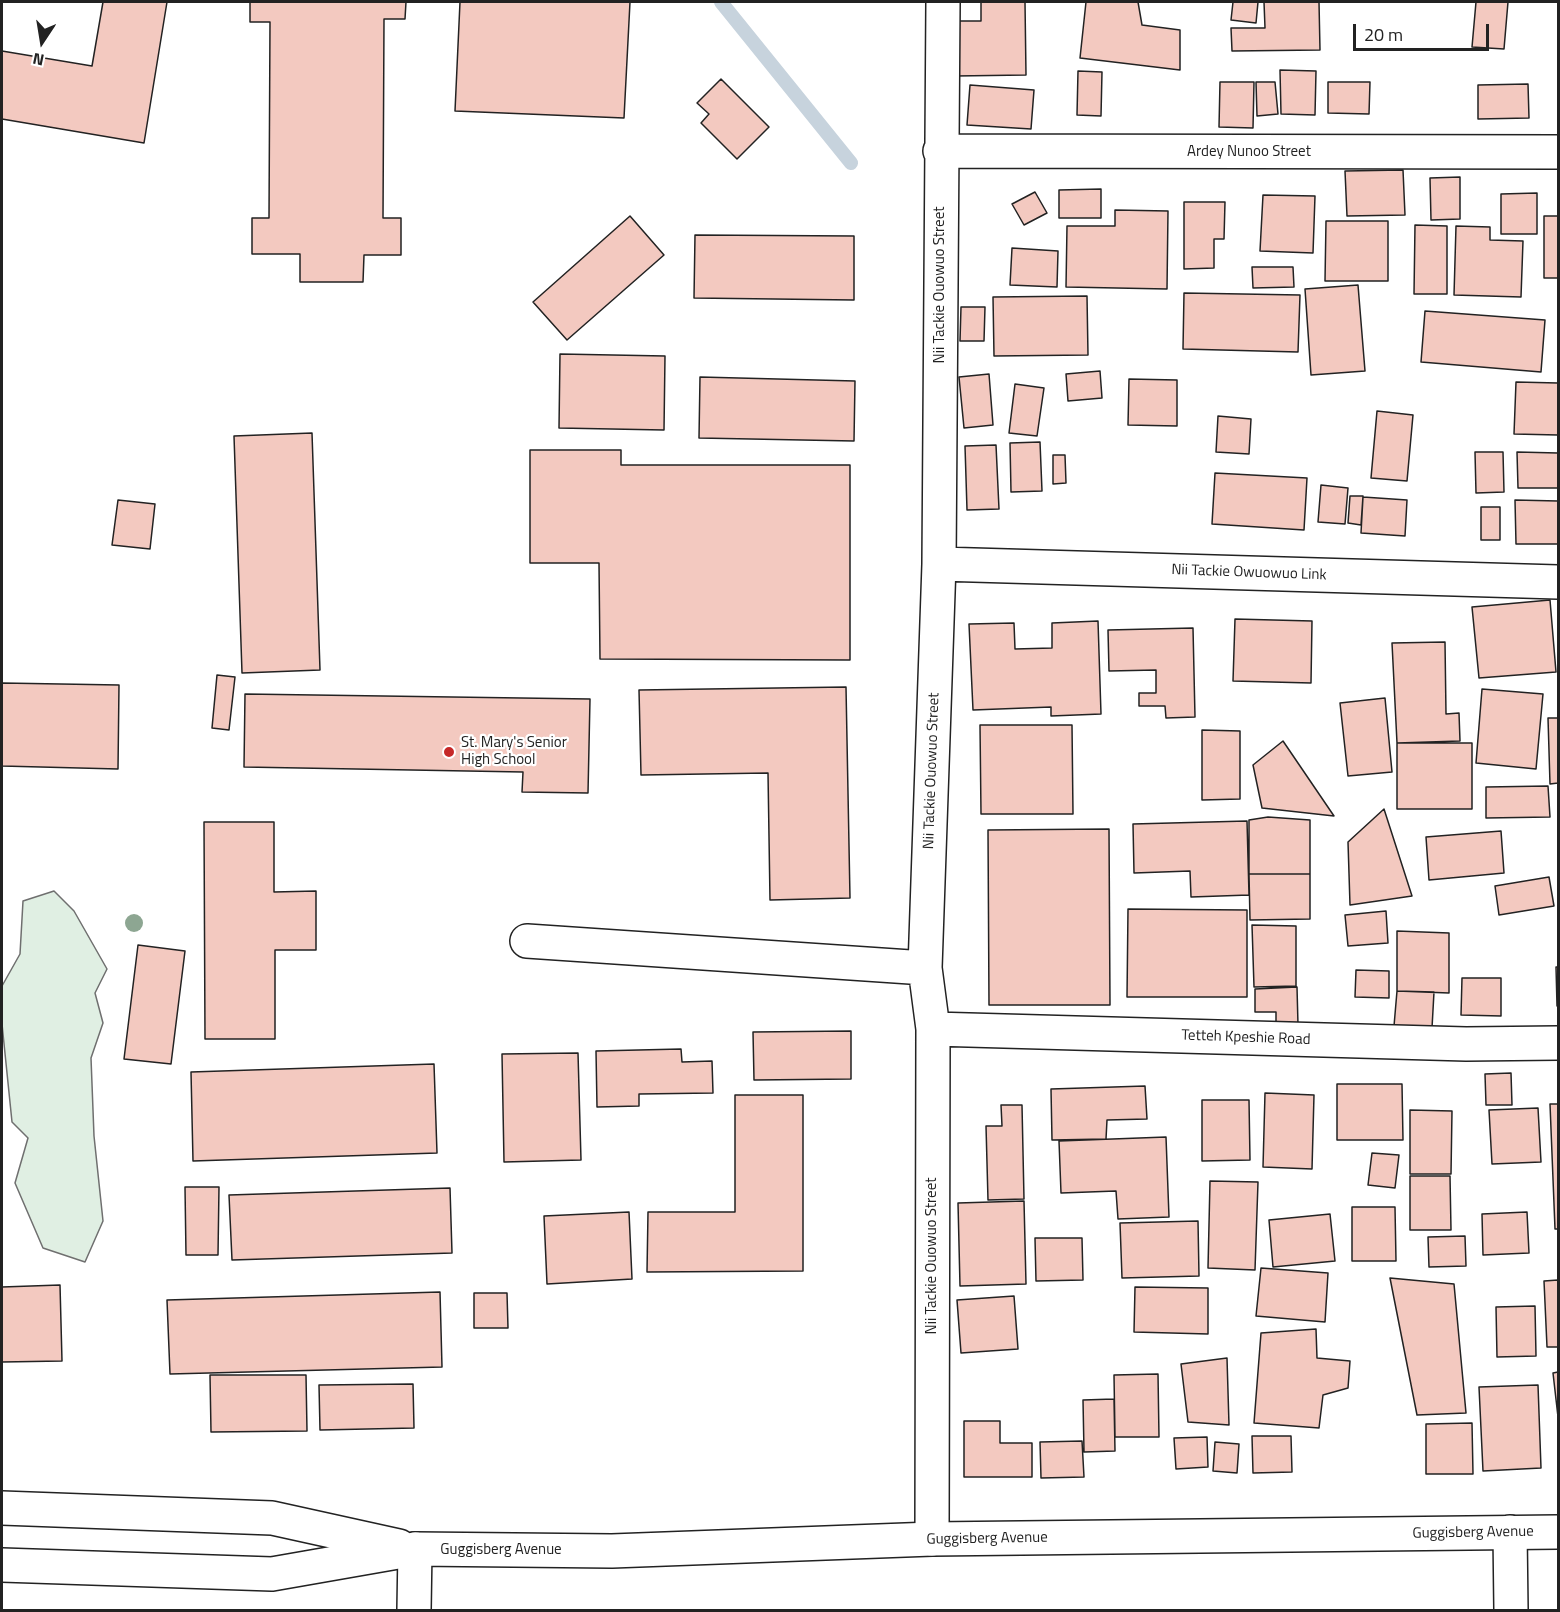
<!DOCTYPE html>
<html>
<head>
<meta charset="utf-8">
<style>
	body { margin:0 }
	#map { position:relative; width:1560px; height:1612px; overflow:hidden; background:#fff; font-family:"Titillium Web",sans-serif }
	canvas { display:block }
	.frame { position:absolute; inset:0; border:3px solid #222; pointer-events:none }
	.north { position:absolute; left:12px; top:12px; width:60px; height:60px; -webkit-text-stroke:4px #fff; paint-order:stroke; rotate:192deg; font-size:16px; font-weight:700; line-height:24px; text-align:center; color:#222 }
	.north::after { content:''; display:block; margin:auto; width:21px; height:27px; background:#222; clip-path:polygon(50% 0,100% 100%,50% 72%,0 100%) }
	.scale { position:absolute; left:1353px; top:24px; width:136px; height:27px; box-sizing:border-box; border:3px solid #222; border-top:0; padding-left:8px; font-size:18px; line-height:21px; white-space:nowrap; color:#222; -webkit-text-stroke:4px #fff; paint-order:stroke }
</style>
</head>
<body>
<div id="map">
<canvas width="1560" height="1612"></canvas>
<div class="frame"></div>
<div class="north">N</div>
<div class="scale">20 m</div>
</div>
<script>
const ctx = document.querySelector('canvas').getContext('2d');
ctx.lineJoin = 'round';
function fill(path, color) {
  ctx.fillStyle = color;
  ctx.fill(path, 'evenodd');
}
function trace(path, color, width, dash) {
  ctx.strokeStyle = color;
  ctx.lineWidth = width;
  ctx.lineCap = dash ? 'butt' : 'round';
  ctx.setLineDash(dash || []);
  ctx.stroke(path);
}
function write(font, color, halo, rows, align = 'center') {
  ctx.font = font + ' "Titillium Web",sans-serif';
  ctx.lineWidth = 4.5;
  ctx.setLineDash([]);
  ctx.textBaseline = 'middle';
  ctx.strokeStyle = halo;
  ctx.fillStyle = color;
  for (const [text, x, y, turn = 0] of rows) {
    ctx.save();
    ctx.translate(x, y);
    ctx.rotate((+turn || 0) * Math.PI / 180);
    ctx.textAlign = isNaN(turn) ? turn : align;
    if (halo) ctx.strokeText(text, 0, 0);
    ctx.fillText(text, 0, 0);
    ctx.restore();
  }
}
const green = new Path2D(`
	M 54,891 L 74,911 L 107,969 L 95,993 L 103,1023 L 91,1058 L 94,1136 L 103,1221 L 85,1262 L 43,1248 L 15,1183 L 28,1138 L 12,1122 L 2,1024 L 2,986 L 20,954 L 23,901 Z`);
const stream = new Path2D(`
	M 721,2 L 851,163`);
const building = new Path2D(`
	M 103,2 L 167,2 L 144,143 L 2,119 L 2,51 L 92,66 Z
	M 250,2 L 406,2 L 405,19 L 384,19 L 383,218 L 401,218 L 401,255 L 364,255 L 363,282 L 300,282 L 300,254 L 252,254 L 252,218 L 269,218 L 270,22 L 250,22 Z
	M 460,2 L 630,2 L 624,118 L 455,111 Z
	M 981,2 L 1025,2 L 1026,75 L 955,76 L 955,21 L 981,21 Z
	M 1086,2 L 1138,2 L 1142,25 L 1180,30 L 1180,70 L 1080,58 Z
	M 1233,2 L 1258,2 L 1256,23 L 1231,20 Z
	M 1264,2 L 1319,2 L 1320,50 L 1232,51 L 1231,28 L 1265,28 Z
	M 1476,2 L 1508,2 L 1504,49 L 1472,47 Z
	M 1280,70 L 1316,71 L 1315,115 L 1281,114 Z
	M 1078,71 L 1102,72 L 1101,116 L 1077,115 Z
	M 721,79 L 769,127 L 737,159 L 701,123 L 709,114 L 697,103 Z
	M 1220,82 L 1254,82 L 1253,128 L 1219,127 Z
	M 1256,82 L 1275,82 L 1278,114 L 1257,116 Z
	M 1328,82 L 1370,82 L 1369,114 L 1328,113 Z
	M 1528,84 L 1529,118 L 1478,119 L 1478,85 Z
	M 970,85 L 1034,90 L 1031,129 L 967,125 Z
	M 1403,170 L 1405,215 L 1347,216 L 1345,171 Z
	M 1460,177 L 1460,219 L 1431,220 L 1430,178 Z
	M 1101,189 L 1101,218 L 1059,218 L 1059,190 Z
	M 1035,192 L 1047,213 L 1024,225 L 1012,204 Z
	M 1537,193 L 1537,234 L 1501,234 L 1501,194 Z
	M 1263,195 L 1315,196 L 1313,253 L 1260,251 Z
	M 1184,202 L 1225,202 L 1224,239 L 1214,239 L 1214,268 L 1184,269 Z
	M 1115,210 L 1168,211 L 1167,289 L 1066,287 L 1067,226 L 1115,226 Z
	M 630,216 L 664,255 L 567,340 L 533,302 Z
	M 1544,216 L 1558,216 L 1558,278 L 1544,278 Z
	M 1326,221 L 1388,221 L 1388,281 L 1325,281 Z
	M 1415,225 L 1447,226 L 1447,294 L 1414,294 Z
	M 1456,226 L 1490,227 L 1490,240 L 1523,241 L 1521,297 L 1454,295 Z
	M 695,235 L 854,236 L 854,300 L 694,298 Z
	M 1012,248 L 1058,251 L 1057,287 L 1010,285 Z
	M 1252,267 L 1293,267 L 1294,287 L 1253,288 Z
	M 1358,285 L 1365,371 L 1311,375 L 1305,289 Z
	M 1184,293 L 1300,295 L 1298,352 L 1183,349 Z
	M 1087,296 L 1088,355 L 994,356 L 993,297 Z
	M 961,307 L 985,307 L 984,341 L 960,341 Z
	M 1425,311 L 1545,320 L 1541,372 L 1421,362 Z
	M 560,354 L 665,356 L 664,430 L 559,428 Z
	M 1100,371 L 1102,398 L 1068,401 L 1066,374 Z
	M 989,374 L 993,425 L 964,428 L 959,377 Z
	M 700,377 L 855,381 L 854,441 L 699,438 Z
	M 1129,379 L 1177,380 L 1177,426 L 1128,425 Z
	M 1516,382 L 1558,383 L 1558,435 L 1514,434 Z
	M 1015,384 L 1044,388 L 1037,436 L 1009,433 Z
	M 1377,411 L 1413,415 L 1407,481 L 1371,478 Z
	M 1218,416 L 1251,419 L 1249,454 L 1216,452 Z
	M 312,433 L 320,670 L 242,673 L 234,436 Z
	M 1040,442 L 1042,491 L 1011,492 L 1010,443 Z
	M 996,445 L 999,509 L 967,510 L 965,446 Z
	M 530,450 L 621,450 L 621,465 L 850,465 L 850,660 L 600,659 L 599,563 L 530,563 Z
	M 1475,452 L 1503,452 L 1504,492 L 1476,493 Z
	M 1517,452 L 1558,453 L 1558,488 L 1518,488 Z
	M 1053,455 L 1065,455 L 1066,483 L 1053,484 Z
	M 1215,473 L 1307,478 L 1304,530 L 1212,524 Z
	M 1321,485 L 1348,488 L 1345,524 L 1318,522 Z
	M 1350,496 L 1363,496 L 1361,525 L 1348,523 Z
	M 1363,497 L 1407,500 L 1405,536 L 1361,533 Z
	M 118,500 L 155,504 L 150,549 L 112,545 Z
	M 1515,500 L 1558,501 L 1558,544 L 1516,544 Z
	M 1481,507 L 1500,507 L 1500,540 L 1481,540 Z
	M 1550,600 L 1556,672 L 1479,678 L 1472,607 Z
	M 1235,619 L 1312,621 L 1311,683 L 1233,681 Z
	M 1098,621 L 1101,714 L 1051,716 L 1051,707 L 973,710 L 969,624 L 1014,623 L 1015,649 L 1052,648 L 1052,623 Z
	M 1193,628 L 1195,717 L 1166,718 L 1165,706 L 1139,706 L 1139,693 L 1156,693 L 1156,670 L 1109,671 L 1108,630 Z
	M 1445,642 L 1446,714 L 1459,713 L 1460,741 L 1397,743 L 1392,643 Z
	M 217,675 L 235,677 L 229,730 L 212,728 Z
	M 2,683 L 119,685 L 118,769 L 2,766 Z
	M 846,687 L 850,898 L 770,900 L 768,773 L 641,775 L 639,690 Z
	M 1482,689 L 1543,694 L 1536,769 L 1476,763 Z
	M 245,694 L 590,699 L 588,793 L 522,792 L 523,772 L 244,767 Z
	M 1385,698 L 1392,772 L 1348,776 L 1340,703 Z
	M 1548,718 L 1558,718 L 1558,783 L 1550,784 Z
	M 980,725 L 1072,725 L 1073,814 L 981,814 Z
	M 1202,730 L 1240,731 L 1240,799 L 1202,800 Z
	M 1283,741 L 1334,816 L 1262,808 L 1253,765 Z
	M 1397,743 L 1472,743 L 1472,809 L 1397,809 Z
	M 1548,786 L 1550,817 L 1486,818 L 1486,787 Z
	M 1384,809 L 1412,896 L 1350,905 L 1348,842 Z
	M 1268,817 L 1310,820 L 1310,874 L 1249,874 L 1249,820 Z
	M 1247,821 L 1249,895 L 1191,897 L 1190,871 L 1134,873 L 1133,824 Z
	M 204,822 L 274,822 L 274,892 L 316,891 L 316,950 L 275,950 L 275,1039 L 205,1039 Z
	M 1109,829 L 1110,1005 L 989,1005 L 988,830 Z
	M 1501,831 L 1504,873 L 1429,880 L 1426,837 Z
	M 1249,874 L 1310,874 L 1310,919 L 1250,920 Z
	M 1549,877 L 1554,906 L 1499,915 L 1495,886 Z
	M 1128,909 L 1247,910 L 1247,997 L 1127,997 Z
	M 1386,911 L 1388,943 L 1348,946 L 1345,915 Z
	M 1252,925 L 1296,926 L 1296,986 L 1254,987 Z
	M 1397,931 L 1449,933 L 1449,993 L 1397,991 Z
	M 138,945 L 185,951 L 171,1064 L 124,1059 Z
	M 1556,967 L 1558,967 L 1558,1006 L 1557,1006 Z
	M 1356,970 L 1389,971 L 1389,998 L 1355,997 Z
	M 1462,978 L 1501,978 L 1501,1016 L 1461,1015 Z
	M 1297,987 L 1298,1025 L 1276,1026 L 1276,1012 L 1255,1012 L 1255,989 Z
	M 1397,991 L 1434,992 L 1432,1028 L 1394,1026 Z
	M 851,1031 L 851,1079 L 754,1080 L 753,1032 Z
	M 681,1049 L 682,1062 L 712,1061 L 713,1093 L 639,1094 L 639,1106 L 597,1107 L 596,1051 Z
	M 578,1053 L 581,1160 L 504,1162 L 502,1054 Z
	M 434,1064 L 437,1153 L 193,1161 L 191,1072 Z
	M 1511,1073 L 1512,1105 L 1486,1105 L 1485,1074 Z
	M 1337,1084 L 1402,1084 L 1403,1140 L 1337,1140 Z
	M 1145,1086 L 1147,1119 L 1107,1120 L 1106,1139 L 1052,1140 L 1051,1089 Z
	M 1265,1093 L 1314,1095 L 1312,1169 L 1263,1167 Z
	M 735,1095 L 803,1095 L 803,1271 L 647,1272 L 648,1212 L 735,1212 Z
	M 1202,1100 L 1249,1100 L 1250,1160 L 1202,1161 Z
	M 1550,1104 L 1558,1104 L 1558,1229 L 1555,1229 Z
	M 1001,1105 L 1022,1105 L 1024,1199 L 988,1200 L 986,1126 L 1002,1126 Z
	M 1538,1108 L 1541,1162 L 1492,1164 L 1489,1110 Z
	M 1410,1110 L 1452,1111 L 1451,1174 L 1410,1174 Z
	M 1166,1137 L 1169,1217 L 1118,1219 L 1116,1191 L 1061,1193 L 1059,1141 Z
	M 1372,1153 L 1399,1155 L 1395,1188 L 1368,1185 Z
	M 1410,1176 L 1450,1176 L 1451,1230 L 1410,1230 Z
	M 1210,1181 L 1258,1182 L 1255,1270 L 1208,1268 Z
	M 185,1187 L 219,1187 L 218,1255 L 186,1255 Z
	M 450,1188 L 452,1253 L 232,1260 L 229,1195 Z
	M 1024,1201 L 1026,1284 L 960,1286 L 958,1203 Z
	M 1352,1207 L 1395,1207 L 1396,1261 L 1352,1261 Z
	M 629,1212 L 632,1279 L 547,1284 L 544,1216 Z
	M 1527,1212 L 1529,1253 L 1483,1255 L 1482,1214 Z
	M 1330,1214 L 1335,1261 L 1273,1267 L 1269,1220 Z
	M 1198,1221 L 1199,1276 L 1122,1278 L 1120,1223 Z
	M 1465,1236 L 1466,1266 L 1429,1267 L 1428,1237 Z
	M 1035,1238 L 1082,1238 L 1083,1280 L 1036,1281 Z
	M 1261,1268 L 1328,1273 L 1325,1322 L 1256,1316 Z
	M 1390,1278 L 1454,1284 L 1466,1413 L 1417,1415 Z
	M 1558,1280 L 1558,1347 L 1547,1347 L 1544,1281 Z
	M 60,1285 L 62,1361 L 2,1362 L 2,1287 Z
	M 1135,1287 L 1208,1288 L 1208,1334 L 1134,1332 Z
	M 440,1292 L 442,1367 L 170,1374 L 167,1300 Z
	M 474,1293 L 507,1293 L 508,1328 L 474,1328 Z
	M 1014,1296 L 1018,1349 L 961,1353 L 957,1300 Z
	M 1535,1306 L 1536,1356 L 1497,1357 L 1496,1307 Z
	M 1316,1329 L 1317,1358 L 1350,1361 L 1348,1388 L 1323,1395 L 1319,1428 L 1254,1423 L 1261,1333 Z
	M 1227,1358 L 1229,1425 L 1188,1422 L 1181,1364 Z
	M 1558,1372 L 1558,1417 L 1553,1373 Z
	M 1158,1374 L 1159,1437 L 1115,1437 L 1114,1375 Z
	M 210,1375 L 306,1375 L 307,1431 L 211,1432 Z
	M 413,1384 L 414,1428 L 320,1430 L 319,1385 Z
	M 1538,1385 L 1541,1468 L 1483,1471 L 1479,1387 Z
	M 1114,1399 L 1115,1451 L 1084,1452 L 1083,1400 Z
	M 964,1421 L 1000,1421 L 1000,1443 L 1032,1443 L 1032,1477 L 964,1477 Z
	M 1472,1423 L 1473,1474 L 1426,1474 L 1426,1424 Z
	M 1252,1436 L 1291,1436 L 1292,1472 L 1253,1473 Z
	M 1207,1437 L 1208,1467 L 1176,1469 L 1174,1438 Z
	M 1082,1441 L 1084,1477 L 1041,1478 L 1040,1442 Z
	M 1215,1442 L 1239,1444 L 1237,1473 L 1213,1471 Z`);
const minor = new Path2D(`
	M 940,151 L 1558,152
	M 939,564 L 1558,582
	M 527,941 L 925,968
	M 933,1029 L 1466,1044 L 1558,1043
	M 1510,1532 L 1511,1610
	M 932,1539 L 933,1029 L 925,968 L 939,564 L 943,2
	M 414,1610 L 415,1549`);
const major = new Path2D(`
	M 2,1508 L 272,1518 L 399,1546
	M 2,1565 L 272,1574 L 415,1549 L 612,1551 L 932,1539 L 1558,1532`);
const trees = [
	[134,923]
];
const markers = [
	[449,752,6,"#c62828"]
];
const streetNames = [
	["Ardey Nunoo Street",1249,152],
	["Nii Tackie Ouowuo Street",940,285,-90],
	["Nii Tackie Owuowuo Link",1249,573,2],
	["Nii Tackie Ouowuo Street",932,771,-88],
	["Tetteh Kpeshie Road",1246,1038,2],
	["Nii Tackie Ouowuo Street",932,1256,-90],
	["Guggisberg Avenue",1473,1533,-1],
	["Guggisberg Avenue",987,1539,-1],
	["Guggisberg Avenue",501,1550]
];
const poiNames = [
	["St. Mary's Senior",461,743],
	["High School",461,760]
];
fill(green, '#e0efe3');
trace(green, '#6f6f6f', 1.5);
trace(stream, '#c7d3dd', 14);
fill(building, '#f3c9c0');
trace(building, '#222', 1.5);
trace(minor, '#222', 36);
trace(major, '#222', 36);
trace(minor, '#fff', 33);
trace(major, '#fff', 33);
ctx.fillStyle = '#8da692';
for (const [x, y] of trees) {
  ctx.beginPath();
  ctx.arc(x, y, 9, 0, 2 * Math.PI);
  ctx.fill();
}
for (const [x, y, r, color] of markers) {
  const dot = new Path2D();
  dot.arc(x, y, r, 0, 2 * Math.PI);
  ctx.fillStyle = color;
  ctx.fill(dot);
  trace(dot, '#fff', 2);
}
write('15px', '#222', '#fff', streetNames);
write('15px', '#222', '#fff', poiNames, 'left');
</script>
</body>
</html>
